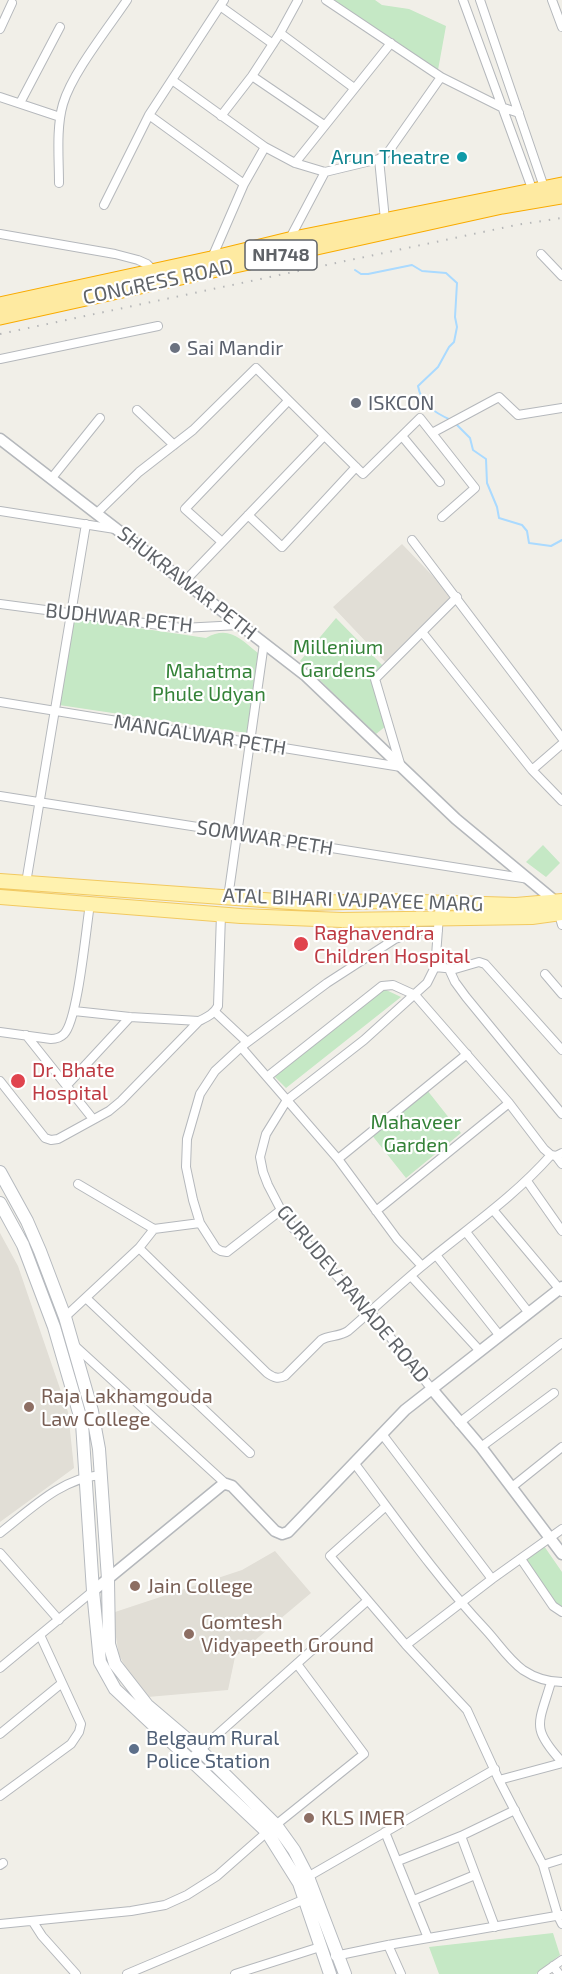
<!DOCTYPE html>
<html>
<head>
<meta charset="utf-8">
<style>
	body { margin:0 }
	canvas { display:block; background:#f1efe8 }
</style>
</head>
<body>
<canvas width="562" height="1974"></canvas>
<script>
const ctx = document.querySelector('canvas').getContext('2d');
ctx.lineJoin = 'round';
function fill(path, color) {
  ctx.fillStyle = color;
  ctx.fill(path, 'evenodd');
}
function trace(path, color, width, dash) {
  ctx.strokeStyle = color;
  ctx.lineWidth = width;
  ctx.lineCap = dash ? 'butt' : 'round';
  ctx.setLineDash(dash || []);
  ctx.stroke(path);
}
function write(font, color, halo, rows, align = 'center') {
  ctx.font = font + ' "Exo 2",sans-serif';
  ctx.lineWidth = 4.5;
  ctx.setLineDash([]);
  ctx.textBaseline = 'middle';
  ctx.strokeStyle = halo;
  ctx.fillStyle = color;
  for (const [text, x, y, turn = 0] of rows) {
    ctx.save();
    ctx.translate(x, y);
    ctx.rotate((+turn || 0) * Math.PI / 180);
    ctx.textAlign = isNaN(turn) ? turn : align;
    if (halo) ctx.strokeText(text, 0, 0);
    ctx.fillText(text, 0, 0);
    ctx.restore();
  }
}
const education = new Path2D(`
	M 402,544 L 454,598 L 387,664 L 333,607 Z
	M 0,1233 L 18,1266 L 68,1412 L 74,1468 L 0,1522 Z
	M 275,1551 L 311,1593 L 235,1657 L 228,1690 L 148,1697 L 131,1677 L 119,1655 L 112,1613 L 242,1570 Z`);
const green = new Path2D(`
	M 332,0 L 375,0 L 382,5 L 409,9 L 446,26 L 438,70 Z
	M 71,618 L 206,638 C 229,625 240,639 258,653 L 247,733 L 59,705 Z
	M 336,618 L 383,666 L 371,678 L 386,726 L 376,734 L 300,661 Z
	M 543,845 L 560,863 L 546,877 L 526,862 Z
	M 384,989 L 401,997 L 286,1088 L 271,1073 Z
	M 427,1090 L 461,1133 L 406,1178 L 371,1134 Z
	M 544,1546 L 562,1572 L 562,1609 L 555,1604 L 525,1560 Z
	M 553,1933 L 560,1955 L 536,1974 L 439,1974 L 429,1947 Z`);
const stream = new Path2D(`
	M 355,270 L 361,274 L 368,274 L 412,265 L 422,271 L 446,273 L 457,283 L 455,317 L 457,327 L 454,342 L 449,347 L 438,367 L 418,386 C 421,404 435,413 451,420
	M 455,423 L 470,438 L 473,450 L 486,459 L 487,483 L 497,507 L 499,518 L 522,525 L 527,531 L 529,543 L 551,546 L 562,540`);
const minor = new Path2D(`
	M 224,0 L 149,115 L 244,184
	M 326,0 L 441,77
	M 463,0 L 534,194
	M 480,0 L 545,190
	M 552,0 L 562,27
	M 220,6 L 273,44
	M 0,29 L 12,3
	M 280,33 L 354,88
	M 252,76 L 324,125
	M 172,80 L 265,147 L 295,163 L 325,172 L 379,159 L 389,151 L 441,77 L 501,107 L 519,113
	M 0,97 L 60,117
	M 20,103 L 60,27
	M 221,116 L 252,76 L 280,33 L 298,0
	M 379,159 L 385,220
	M 295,163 L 391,43
	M 59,183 C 59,158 56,128 63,104 C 72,73 109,27 127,0
	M 104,205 L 149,115
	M 0,234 L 115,254 L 138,260 L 147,264 L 154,271
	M 289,240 L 325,172
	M 541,254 L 562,276
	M 211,260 L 244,184 L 265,147
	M 0,359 L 158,326
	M 137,410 L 174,445
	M 432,433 L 499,397 L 518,415 L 562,408
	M 402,436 L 440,482
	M 51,479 L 100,418
	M 0,511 L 115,529
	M 97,513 L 139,472 L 193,430 L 256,368 L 363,474 L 420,418 L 475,488 L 442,517
	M 248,515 L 282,547 L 356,467
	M 412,540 L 562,738
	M 222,542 L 185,509 L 288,401
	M 184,582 L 324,436
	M 0,604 L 182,628 L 239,625
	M 422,632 L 532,770 L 562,801
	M 0,702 L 401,767 L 375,679 L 457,597
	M 532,770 L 562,744
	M 0,796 L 529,879
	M 26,883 L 86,524
	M 228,898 L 264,643
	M 558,911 L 562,925
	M 435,967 L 455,969 L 479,962 L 485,964 L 562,1050
	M 449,969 L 455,982 L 466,997 L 562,1114
	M 545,974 L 562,994
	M 74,1011 L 130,1017 L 199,1021 C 207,1017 214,1014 218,1006 L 221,914
	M 215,1012 L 247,1042
	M 0,1032 L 51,1039 C 56,1039 60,1038 64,1034 C 78,1020 86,928 90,904
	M 26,1035 L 93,1119
	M 241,1047 L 338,1159 L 397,1239 L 422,1266
	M 267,1077 L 382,986 L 393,985 L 415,995 L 509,1103 L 544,1149 L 551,1155 L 556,1156 L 562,1153
	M 0,1081 L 45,1138 L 51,1140 L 58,1139 L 109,1111 L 121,1101 L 199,1021
	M 67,1085 L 130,1017
	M 556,1156 L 562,1164
	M 338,1159 L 467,1054
	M 527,1181 L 562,1231
	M 78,1184 L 154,1229 L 200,1223
	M 281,1210 L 227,1252 L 221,1251 L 216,1248 L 200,1223 L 193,1200 L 186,1167 L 187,1139 L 200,1094 L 215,1071 L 241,1047 L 327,983 L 395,939 L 419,931 L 438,931
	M 376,1211 L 509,1103
	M 494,1211 L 562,1292
	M 466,1232 L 529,1313
	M 139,1248 L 267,1373 C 274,1378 278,1379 285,1376 L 321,1340 C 329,1335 339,1337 348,1331 C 372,1310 396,1288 421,1267 C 465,1230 512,1199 551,1155
	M 436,1255 L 500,1336
	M 411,1276 L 480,1351
	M 86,1298 L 250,1453
	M 65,1317 L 139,1248 L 154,1229
	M 75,1346 L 226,1484
	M 431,1388 L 370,1312 L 293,1228 L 281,1210 L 268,1185 L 263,1172 L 260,1157 L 266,1134 L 287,1100 L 364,1040 L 427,983 L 435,967 L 436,956 L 440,902
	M 459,1423 L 562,1343
	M 382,1434 L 492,1579
	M 481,1447 L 554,1393
	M 355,1464 C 397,1520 438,1579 486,1630 C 498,1643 508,1659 523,1670 C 535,1678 548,1682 562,1682
	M 512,1487 L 562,1447
	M 386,1506 L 330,1556 L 406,1645 L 467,1710 L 499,1780 L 543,1865 L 558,1916 L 562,1924
	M 0,1533 C 30,1510 61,1478 101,1475
	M 0,1553 L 59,1620
	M 521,1559 L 553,1606 L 562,1612
	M 406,1645 L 492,1579 L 562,1529
	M 0,1668 L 93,1591
	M 551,1682 C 539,1724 530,1727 562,1762
	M 0,1734 L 62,1683
	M 190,1759 L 367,1601
	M 499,1780 L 562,1763
	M 0,1796 L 71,1744 L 79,1732 L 81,1724 L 40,1635
	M 385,1832 L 428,1938
	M 461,1836 L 495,1927
	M 398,1861 L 461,1836 L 515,1810
	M 0,1865 L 3,1863
	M 543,1865 L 562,1859
	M 304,1879 L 495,1769
	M 414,1900 L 475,1875
	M 33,1922 L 42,1936 L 76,1974
	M 0,1924 L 131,1911 L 165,1905 L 187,1895 L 217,1876 L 267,1832 L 364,1754 L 297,1664
	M 388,1945 L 401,1974
	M 335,1956 L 388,1945 L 562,1915
	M 553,1966 L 559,1974
	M 127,1974 L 305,1899
	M 235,1974 L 320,1947
	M 542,1974 L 562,1960`);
const tertiary = new Path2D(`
	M 0,439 L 305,675 L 456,819 L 556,902
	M 431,1388 L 481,1447 L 562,1554
	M 93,1591 L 222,1485 L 226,1484 L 232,1486 L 275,1531 L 282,1534 L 288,1532 L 405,1410 L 562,1287`);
const secondary = new Path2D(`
	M 0,1172 L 27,1221 L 40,1251 L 65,1317 L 92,1411 L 99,1449 L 108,1579 L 109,1644 L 115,1664 L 147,1705 L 200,1750 L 276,1825 L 294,1850 L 308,1877 L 345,1974
	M 0,1203 L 23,1245 L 54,1327 L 82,1423 L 93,1591 L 100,1662 L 115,1689 L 267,1832 L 299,1883 L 330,1974`);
const primary = new Path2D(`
	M 0,881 L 305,903 L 388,901 L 516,905 L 562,901
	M 0,897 L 241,916 L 342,920 L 532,917 L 562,913`);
const trunk = new Path2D(`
	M 0,305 L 211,259 L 289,240 L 562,185
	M 0,317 L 502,206 L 562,196`);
const rail = new Path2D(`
	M 0,334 L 516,225 L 562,218`);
const markers = [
	[462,157,6,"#0f9aa8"],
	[175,348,6,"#6b7280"],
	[356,403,6,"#6b7280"],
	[301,944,8,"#e0444e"],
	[18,1081,8,"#e0444e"],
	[29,1407,6,"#8d6e63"],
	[135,1586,6,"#8d6e63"],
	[189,1634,6,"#8d6e63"],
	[134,1749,6,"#5c6f8a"],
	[309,1818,6,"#8d6e63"]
];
const shields = [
	[281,255,72]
];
const shieldNames = [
	["NH748",281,255]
];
const cultureNames = [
	["Arun Theatre",450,157]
];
const streetNames = [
	["CONGRESS ROAD",158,282,-12],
	["SHUKRAWAR PETH",187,583,38],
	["BUDHWAR PETH",119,618,6],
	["MANGALWAR PETH",200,735,9],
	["SOMWAR PETH",265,838,9],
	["ATAL BIHARI VAJPAYEE MARG",353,900,2],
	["GURUDEV RANADE ROAD",353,1294,50]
];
const worshipNames = [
	["Sai Mandir",187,348],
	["ISKCON",368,403]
];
const parkNames = [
	["Millenium",338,647],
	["Gardens",338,670],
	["Mahatma",209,671],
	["Phule Udyan",209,694],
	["Mahaveer",416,1122],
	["Garden",416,1145]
];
const healthNames = [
	["Raghavendra",314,933],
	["Children Hospital",314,956],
	["Dr. Bhate",32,1070],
	["Hospital",32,1093]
];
const educationNames = [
	["Raja Lakhamgouda",41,1396],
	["Law College",41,1419],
	["Jain College",147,1586],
	["Gomtesh",201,1622],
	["Vidyapeeth Ground",201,1645],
	["KLS IMER",321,1818]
];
const serviceNames = [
	["Belgaum Rural",146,1738],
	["Police Station",146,1761]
];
fill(education, '#e1ded6');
fill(green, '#c5e8c5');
trace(stream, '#aadaff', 2);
trace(minor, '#b5b8bc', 10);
trace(tertiary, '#b5b8bc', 13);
trace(secondary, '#b6babf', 14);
trace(primary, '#f2c960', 16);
trace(trunk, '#f9ab00', 17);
trace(minor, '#fff', 8);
trace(tertiary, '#fff', 10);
trace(secondary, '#fff', 12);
trace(primary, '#fff2af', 14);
trace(trunk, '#feeaa1', 15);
trace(rail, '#b6b7b8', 2, [1.5, 8]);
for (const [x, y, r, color] of markers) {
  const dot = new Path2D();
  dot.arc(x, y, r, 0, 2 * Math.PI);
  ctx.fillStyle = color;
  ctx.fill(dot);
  trace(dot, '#fff', 2);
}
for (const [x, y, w] of shields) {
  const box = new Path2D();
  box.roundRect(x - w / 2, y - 15, w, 30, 4.5);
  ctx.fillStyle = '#fff';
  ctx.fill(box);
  trace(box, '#5f6368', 1.5);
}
write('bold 18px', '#5f6368', null, shieldNames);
write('20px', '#0d838f', '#fff', cultureNames, 'right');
write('20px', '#5f6368', '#fff', streetNames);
write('20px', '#5b616d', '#fff', worshipNames, 'left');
write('20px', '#348238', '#fff', parkNames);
write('20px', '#be3a42', '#fff', healthNames, 'left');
write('20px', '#785e54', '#fff', educationNames, 'left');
write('20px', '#4e5e75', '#fff', serviceNames, 'left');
</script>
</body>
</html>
